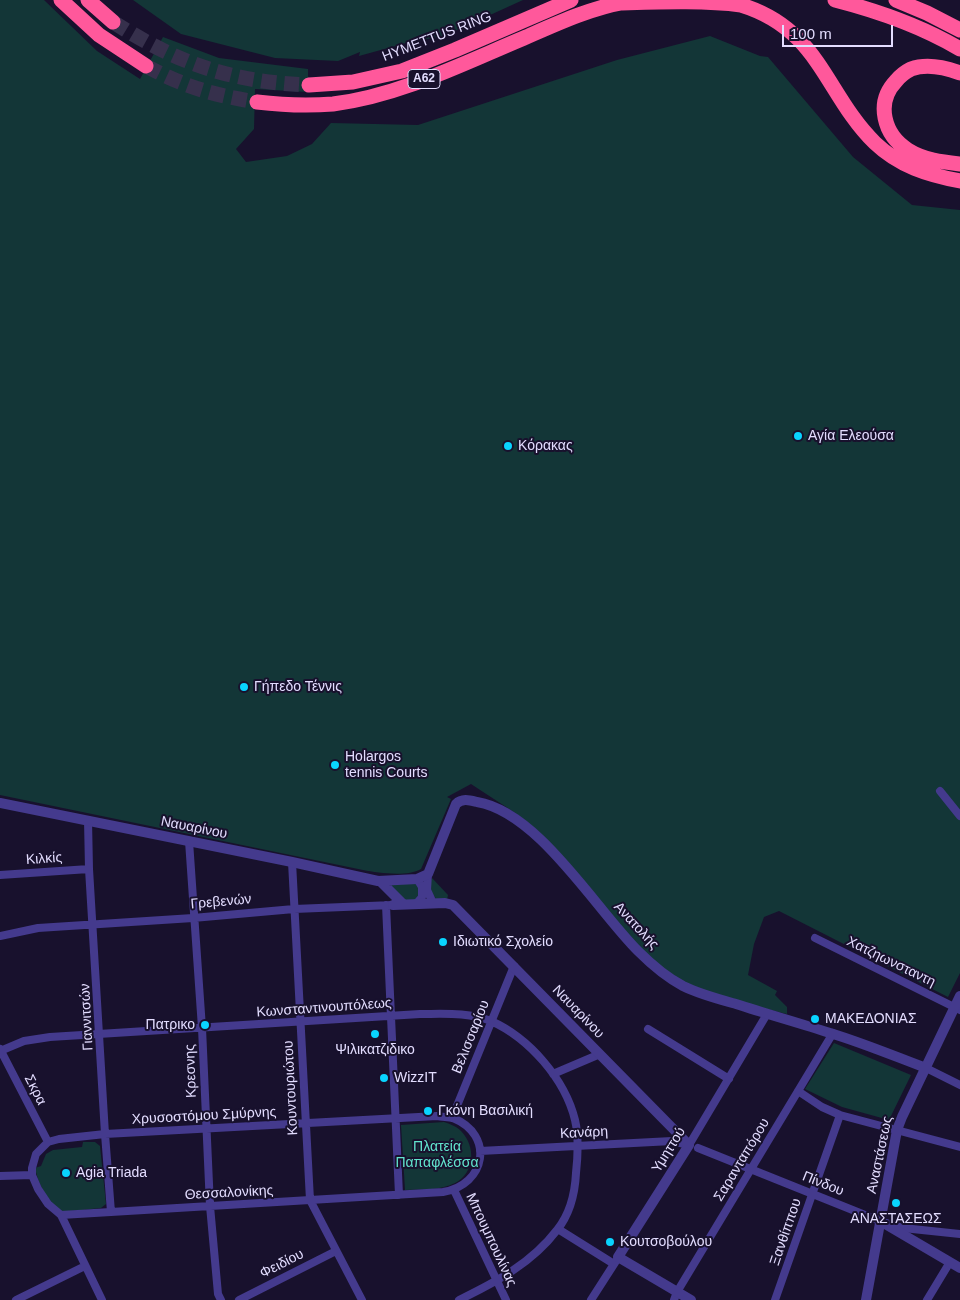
<!DOCTYPE html>
<html>
<head>
<meta charset="utf-8">
<style>
	body { margin:0 }
	#map { position:relative; width:960px; height:1300px; overflow:hidden; background:#18112d; font-family:Helvetica,sans-serif }
	canvas { display:block }
	.scale { position:absolute; left:782px; top:25px; width:111px; height:22px; box-sizing:border-box; border:2px solid #e3ddff; border-top:0; padding-left:6px; font-size:15px; line-height:18px; white-space:nowrap; color:#e3ddff; -webkit-text-stroke:4px #18112d; paint-order:stroke }
</style>
</head>
<body>
<div id="map">
<canvas width="960" height="1300"></canvas>
<div class="scale">100 m</div>
</div>
<script>
const ctx = document.querySelector('canvas').getContext('2d');
ctx.lineJoin = 'round';
function fill(path, color) {
  ctx.fillStyle = color;
  ctx.fill(path, 'evenodd');
}
function trace(path, color, width, dash) {
  ctx.strokeStyle = color;
  ctx.lineWidth = width;
  ctx.lineCap = dash ? 'butt' : 'round';
  ctx.setLineDash(dash || []);
  ctx.stroke(path);
}
function write(font, color, halo, rows, align = 'center') {
  ctx.font = font + ' Helvetica,sans-serif';
  ctx.lineWidth = 4;
  ctx.setLineDash([]);
  ctx.textBaseline = 'middle';
  ctx.strokeStyle = halo;
  ctx.fillStyle = color;
  for (const [text, x, y, turn = 0] of rows) {
    ctx.save();
    ctx.translate(x, y);
    ctx.rotate((+turn || 0) * Math.PI / 180);
    ctx.textAlign = isNaN(turn) ? turn : align;
    if (halo) ctx.strokeText(text, 0, 0);
    ctx.fillText(text, 0, 0);
    ctx.restore();
  }
}
const green = new Path2D(`
	M 0,0 L 44,0 L 97,51 L 140,79 L 163,37 L 219,58 L 308,69 L 308,92 L 255,89 L 254,129 L 236,149 L 246,162 L 287,156 L 312,144 L 331,123 L 418,125 L 617,60 L 710,36 L 760,56 L 768,57 L 853,157 L 912,205 L 960,210 L 960,973 L 948,997 L 779,911 L 764,917 L 754,944 L 748,975 L 777,991 L 775,995 L 787,1007 L 787,1014 C 750,1004 699,996 668,973 C 616,935 584,873 537,830 C 517,812 493,799 471,784 L 447,797 L 451,799 L 421,869 C 407,877 379,873 363,870 L 0,795 Z
	M 133,0 L 523,0 L 444,36 L 406,43 L 359,56 L 360,52 L 338,61 L 275,58 L 181,34 Z
	M 432,878 L 448,895 L 447,900 L 437,900 C 431,893 428,886 432,878 Z
	M 416,882 C 421,888 420,895 415,901 L 403,900 L 390,887 L 392,883 Z
	M 834,1043 L 911,1075 L 889,1120 L 842,1107 L 805,1089 Z
	M 444,1122 C 450,1124 456,1126 461,1131 C 476,1146 475,1173 455,1183 C 440,1191 421,1189 405,1190 L 401,1125 Z
	M 83,1142 L 95,1142 L 100,1146 L 106,1204 L 101,1208 L 62,1212 C 47,1200 39,1187 35,1168 L 41,1166 L 46,1154 L 53,1150 L 82,1147 Z`);
const motorwayTunnel = new Path2D(`
	M 113,22 C 179,64 231,82 309,85
	M 146,66 C 185,87 213,95 257,102`);
const minor = new Path2D(`
	M 940,791 L 960,816
	M 88,820 L 89,869 L 105,1134 L 111,1212
	M 189,841 L 202,1028 L 210,1206 L 218,1294 L 221,1300
	M 292,862 L 310,1200 L 362,1300
	M 428,874 L 427,890 L 433,903
	M 0,875 L 89,869
	M 416,904 L 422,897 L 422,887 L 417,879
	M 386,905 L 399,1195
	M 0,936 L 38,928 L 193,918 L 294,909 L 393,905
	M 815,938 L 960,1010
	M 648,1029 L 729,1079
	M 0,1049 L 48,1142
	M 0,1051 L 24,1041 L 50,1037 L 420,1014 C 443,1014 469,1012 491,1021 C 529,1038 565,1079 575,1120 C 579,1137 578,1155 576,1173 C 575,1193 570,1214 557,1230 C 532,1263 496,1282 459,1300
	M 926,1068 L 960,1085
	M 553,1074 L 600,1054
	M 798,1091 L 822,1107 L 840,1115 L 960,1147
	M 452,1118 L 514,966
	M 698,1148 L 880,1221 L 903,1228 L 960,1234
	M 480,1151 L 672,1141 L 689,1145 L 767,1014
	M 0,1176 L 32,1175
	M 454,1190 L 506,1300
	M 61,1215 L 443,1192 C 486,1185 495,1135 453,1118 C 448,1117 442,1117 437,1116 L 105,1134 L 59,1139 L 48,1142 L 36,1154 L 32,1168 L 32,1175 L 38,1189 L 48,1204 L 61,1215 L 102,1300
	M 558,1229 L 614,1264
	M 16,1300 L 85,1266
	M 239,1300 L 336,1251
	M 591,1300 L 616,1261
	M 674,1300 L 677,1292 L 833,1033
	M 775,1300 L 840,1115
	M 927,1300 L 950,1262`);
const tertiary = new Path2D(`
	M 0,803 L 292,862 L 378,881 L 417,879 L 428,874 L 456,804 C 462,798 469,800 477,802 C 538,812 595,908 638,951 C 651,964 666,977 683,986 C 699,994 718,999 736,1004 C 767,1014 799,1023 830,1033 C 863,1043 894,1056 926,1068
	M 381,882 L 403,904
	M 393,905 L 445,903 L 453,905 L 689,1145 L 618,1257 L 691,1300
	M 880,1221 L 960,1268
	M 866,1300 L 897,1130 L 902,1117 L 960,996`);
const motorway = new Path2D(`
	M 61,0 L 99,35 L 146,66
	M 88,0 L 113,22
	M 835,0 C 878,11 921,26 960,49
	M 896,0 L 927,13 L 960,30
	M 617,3 C 656,2 703,0 741,5 C 820,29 825,94 875,143 C 899,166 928,175 960,181
	M 960,73 C 944,67 927,63 911,69 C 905,72 900,76 896,81 C 875,103 884,135 908,150 C 924,160 942,162 960,164
	M 309,85 L 353,82 L 402,71 L 455,50 L 571,0
	M 257,102 C 282,105 308,106 333,104 C 399,96 464,63 524,38 C 556,24 590,8 625,2`);
const markers = [
	[798,436,5,"#09d4ff"],
	[508,446,5,"#09d4ff"],
	[244,687,5,"#09d4ff"],
	[335,765,5,"#09d4ff"],
	[443,942,5,"#09d4ff"],
	[815,1019,5,"#09d4ff"],
	[205,1025,5,"#09d4ff"],
	[375,1034,5,"#09d4ff"],
	[384,1078,5,"#09d4ff"],
	[428,1111,5,"#09d4ff"],
	[66,1173,5,"#09d4ff"],
	[896,1203,5,"#09d4ff"],
	[610,1242,5,"#09d4ff"]
];
const shields = [
	[424,79,32]
];
const shieldNames = [
	["Α62",424,79]
];
const streetNames = [
	["HYMETTUS RING",437,37,-21],
	["Ναυαρίνου",194,828,11],
	["Κιλκίς",44,859,-4],
	["Γρεβενών",221,902,-5],
	["Ανατολής",636,926,47],
	["Χατζηωνσταντη",891,962,26],
	["Κωνσταντινουπόλεως",324,1008,-4],
	["Ναυαρίνου",578,1012,46],
	["Γιαννιτσών",87,1017,-93],
	["Βελισσαρίου",471,1037,-68],
	["Κρεσνης",191,1071,-92],
	["Κουντουριώτου",291,1088,-93],
	["Σκρα",35,1090,63],
	["Χρυσοστόμου Σμύρνης",204,1116,-3],
	["Κανάρη",584,1133,-3],
	["Υμηττού",669,1150,-58],
	["Αναστάσεως",880,1155,-78],
	["Σαρανταπόρου",742,1160,-59],
	["Πίνδου",823,1184,22],
	["Θεσσαλονίκης",229,1193,-3],
	["Ξανθίππου",786,1232,-71],
	["Μπουμπουλίνας",491,1240,65],
	["Φειδίου",282,1264,-27]
];
const poiNames = [
	["Αγία Ελεούσα",808,436],
	["Κόρακας",518,446],
	["Γήπεδο Τέννις",254,687],
	["Holargos",345,757],
	["tennis Courts",345,773],
	["Ιδιωτικό Σχολείο",453,942],
	["ΜΑΚΕΔΟΝΙΑΣ",825,1019],
	["Πατρικο",195,1025,"right"],
	["Ψιλικατζιδικο",375,1050,"center"],
	["WizzIT",394,1078],
	["Γκόνη Βασιλική",438,1111],
	["Agia Triada",76,1173],
	["ΑΝΑΣΤΑΣΕΩΣ",896,1219,"center"],
	["Κουτσοβούλου",620,1242]
];
const parkNames = [
	["Πλατεία",437,1147],
	["Παπαφλέσσα",437,1163]
];
fill(green, '#133637');
trace(motorwayTunnel, '#36304c', 15, [15, 8]);
trace(minor, '#443a8d', 8);
trace(tertiary, '#443a8d', 10);
trace(motorway, '#ff589b', 15);
for (const [x, y, r, color] of markers) {
  const dot = new Path2D();
  dot.arc(x, y, r, 0, 2 * Math.PI);
  ctx.fillStyle = color;
  ctx.fill(dot);
  trace(dot, '#18112d', 2);
}
for (const [x, y, w] of shields) {
  const box = new Path2D();
  box.roundRect(x - w / 2, y - 9.5, w, 19, 4);
  ctx.fillStyle = '#18112d';
  ctx.fill(box);
  trace(box, '#e3ddff', 1);
}
write('bold 12px', '#e3ddff', null, shieldNames);
write('14px', '#e3ddff', '#18112d', streetNames);
write('14px', '#e3ddff', '#18112d', poiNames, 'left');
write('14px', '#62e5ce', '#18112d', parkNames);
</script>
</body>
</html>
